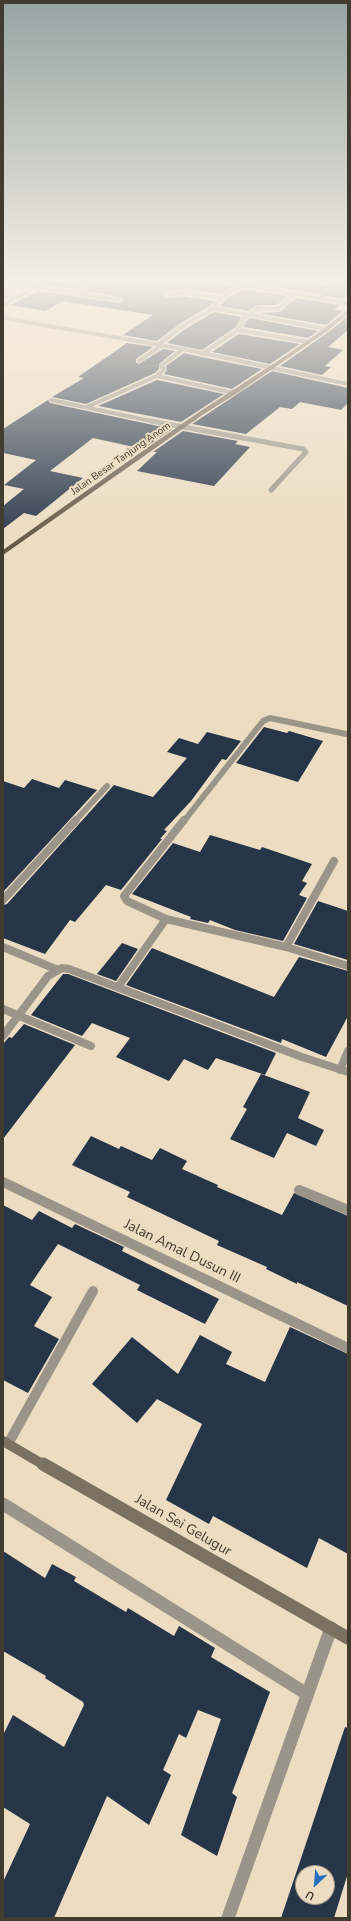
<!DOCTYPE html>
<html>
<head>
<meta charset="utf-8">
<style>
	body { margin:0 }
	#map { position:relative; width:351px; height:1921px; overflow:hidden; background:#ecdcc2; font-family:"Nunito Sans",sans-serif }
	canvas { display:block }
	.frame { position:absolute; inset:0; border:4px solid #413b30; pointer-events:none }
	.north { position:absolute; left:295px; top:1865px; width:40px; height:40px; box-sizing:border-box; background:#ecdcc2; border:1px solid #a89c88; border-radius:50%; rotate:206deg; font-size:11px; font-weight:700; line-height:16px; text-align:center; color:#413b30 }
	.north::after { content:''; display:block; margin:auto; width:14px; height:18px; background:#276fbf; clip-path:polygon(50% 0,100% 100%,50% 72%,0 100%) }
</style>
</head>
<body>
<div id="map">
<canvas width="351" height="1921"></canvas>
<div class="frame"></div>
<div class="north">U</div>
</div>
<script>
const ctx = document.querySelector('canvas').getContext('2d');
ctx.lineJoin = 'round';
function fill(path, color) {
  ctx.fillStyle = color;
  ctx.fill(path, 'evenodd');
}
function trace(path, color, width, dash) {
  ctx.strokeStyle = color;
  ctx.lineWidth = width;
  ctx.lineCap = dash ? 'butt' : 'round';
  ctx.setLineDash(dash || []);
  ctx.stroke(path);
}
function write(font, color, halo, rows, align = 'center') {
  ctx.font = font + ' "Nunito Sans",sans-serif';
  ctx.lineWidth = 4;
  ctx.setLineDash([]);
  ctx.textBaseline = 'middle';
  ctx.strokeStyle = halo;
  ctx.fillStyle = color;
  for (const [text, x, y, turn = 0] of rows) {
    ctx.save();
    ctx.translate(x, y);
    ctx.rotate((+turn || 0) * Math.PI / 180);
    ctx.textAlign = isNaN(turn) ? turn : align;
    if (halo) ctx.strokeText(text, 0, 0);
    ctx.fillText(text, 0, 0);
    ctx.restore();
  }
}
const building = new Path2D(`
	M 49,282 L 87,282 L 75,289 L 45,285 Z
	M 98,282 L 116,282 L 118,285 L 134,288 L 137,286 L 136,282 L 221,282 L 223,285 L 233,287 L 221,294 L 184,289 L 165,292 L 164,296 L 166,298 L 184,296 L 215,301 L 211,305 L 181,323 L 157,341 L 123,335 L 153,315 L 62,301 L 46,311 L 10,305 L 38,291 L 119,303 L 123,302 L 123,299 L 121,297 L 86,291 Z
	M 281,282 L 306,282 L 330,286 L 335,282 L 348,282 L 348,294 L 343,299 L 277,287 Z
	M 245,289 L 267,293 L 287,296 L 277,305 L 258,305 L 248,311 L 220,306 L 227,298 Z
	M 296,298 L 340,305 L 334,310 L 343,311 L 326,325 L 258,313 L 280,312 Z
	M 214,312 L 241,317 L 239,322 L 236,327 L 202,350 L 167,343 L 185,329 Z
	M 348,316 L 348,330 L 328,347 L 343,350 L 325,366 L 331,367 L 322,375 L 280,366 L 330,331 Z
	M 250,318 L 318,331 L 308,338 L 244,327 L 246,321 Z
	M 239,334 L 300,344 L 270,364 L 212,352 Z
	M 127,343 L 153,347 L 136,359 L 136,363 L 139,364 L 163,349 L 175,351 L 159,364 L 159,369 L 155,373 L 86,404 L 52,397 L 84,378 L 78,377 Z
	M 184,353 L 201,357 L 262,369 L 232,389 L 164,374 L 167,370 L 166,366 Z
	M 272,371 L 348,388 L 348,403 L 341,410 L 300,402 L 292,409 L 280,407 L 246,434 L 192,424 Z
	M 157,380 L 224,394 L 181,422 L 98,406 Z
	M 48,400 L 50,403 L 172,429 L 143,449 L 93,438 L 50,471 L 83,478 L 36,516 L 24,513 L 3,529 L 3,506 L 24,489 L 4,485 L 36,460 L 3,453 L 3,429 Z
	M 183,431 L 238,441 L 235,444 L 250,447 L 214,486 L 137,471 L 157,452 L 153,452 Z
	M 264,727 L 287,733 L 289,731 L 323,741 L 298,782 L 236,763 Z
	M 207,732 L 241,741 L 226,760 L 222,759 L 191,801 L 164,830 L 167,831 L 160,839 L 162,839 L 121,890 L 106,885 L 75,922 L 70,920 L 45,954 L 3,938 L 3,905 L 7,904 L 114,785 L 153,797 L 187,758 L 167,752 L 179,738 L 198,744 Z
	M 32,779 L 59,788 L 65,780 L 97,790 L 3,892 L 3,781 L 24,788 Z
	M 210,835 L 260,850 L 262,847 L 312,864 L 302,881 L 307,883 L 299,895 L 307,898 L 283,941 L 235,930 L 210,920 L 208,923 L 190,919 L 191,917 L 132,894 L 173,843 L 200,852 Z
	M 318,901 L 348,911 L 348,960 L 294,944 Z
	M 122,943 L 138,949 L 116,981 L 97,974 Z
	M 152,948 L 274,997 L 299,957 L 348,971 L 348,1016 L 326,1057 L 282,1039 L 281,1043 L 126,985 Z
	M 63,974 L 68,974 L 276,1053 L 265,1075 L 216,1058 L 208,1070 L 184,1059 L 169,1081 L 116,1057 L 130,1038 L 92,1023 L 82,1036 L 31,1015 Z
	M 24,1024 L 75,1045 L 3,1139 L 3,1044 L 9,1037 L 12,1038 Z
	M 261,1074 L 310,1092 L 298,1118 L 324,1130 L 316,1146 L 287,1133 L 274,1158 L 230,1139 L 247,1109 L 243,1107 Z
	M 91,1136 L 119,1149 L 121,1146 L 152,1160 L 160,1148 L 187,1161 L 182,1169 L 218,1185 L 217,1187 L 282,1215 L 294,1193 L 348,1216 L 348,1306 L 297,1282 L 297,1284 L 266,1269 L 267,1267 L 217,1245 L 219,1241 L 127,1197 L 130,1192 L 72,1165 Z
	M 3,1205 L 32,1220 L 39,1211 L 72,1228 L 75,1224 L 124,1247 L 122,1251 L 219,1299 L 205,1324 L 137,1290 L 140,1285 L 58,1244 L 30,1285 L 52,1297 L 34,1326 L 59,1339 L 28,1393 L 3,1380 Z
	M 290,1327 L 348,1354 L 348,1554 L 319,1538 L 307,1568 L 213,1516 L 209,1524 L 166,1500 L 202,1424 L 157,1399 L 137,1423 L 92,1384 L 132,1337 L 178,1374 L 200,1335 L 232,1352 L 226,1364 L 265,1382 Z
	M 3,1551 L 45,1578 L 52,1564 L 76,1577 L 74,1581 L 126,1612 L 128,1608 L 174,1636 L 179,1626 L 215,1648 L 211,1657 L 270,1692 L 232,1793 L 237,1797 L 217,1856 L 181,1835 L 221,1719 L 198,1710 L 186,1738 L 179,1734 L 163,1770 L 171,1775 L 149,1825 L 107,1796 L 54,1918 L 3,1918 L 3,1882 L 30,1824 L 3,1807 L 3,1735 L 13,1715 L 64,1747 L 84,1705 L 83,1702 L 45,1678 L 46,1676 L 3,1651 Z
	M 345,1727 L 348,1728 L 348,1873 L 334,1918 L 281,1918 ZM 303,1873 L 327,1873 L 327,1897 L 303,1897 Z`);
const minorFar5 = new Path2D(`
	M 24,282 L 40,285
	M 119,282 L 134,285
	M 224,282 L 348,303
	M 268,290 L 278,282
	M 76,293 L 120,300
	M 167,295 L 184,292 L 221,298
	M 3,296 L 15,298
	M 3,305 L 37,287 L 76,293 L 95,282
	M 213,308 L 327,329
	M 3,318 L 183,349 L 348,384
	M 238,330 L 308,342
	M 158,345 L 183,326 L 213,308 L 225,295 L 243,286
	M 202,354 L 238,330 L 243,323 L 242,320 L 258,308 L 278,309 L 295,294
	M 139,361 L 161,346
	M 157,376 L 234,393
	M 51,400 L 156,422
	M 87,407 L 157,376 L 164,369 L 161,366 L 183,349`);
const minorFar4 = new Path2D(`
	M 151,421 L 303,449 L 306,452 L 271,490`);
const minorFar3 = new Path2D(`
	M 75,821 L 107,786
	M 184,821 L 263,721 L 270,718 L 346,734`);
const minorFar2 = new Path2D(`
	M 3,900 L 76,820
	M 166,919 L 127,901 L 124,896 L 184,820
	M 3,947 L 58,970
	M 286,947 L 334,861
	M 118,987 L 166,919 L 286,947 L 348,966
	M 3,1009 L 91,1046
	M 3,1036 L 48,976 L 62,968 L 69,969 L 302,1057 L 348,1072
	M 340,1070 L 348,1051`);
const minorFar1 = new Path2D(`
	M 3,1182 L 348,1348
	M 299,1190 L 348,1210
	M 8,1444 L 93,1291`);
const minor = new Path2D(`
	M 3,1504 L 307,1694
	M 228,1918 L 331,1628`);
const secondaryFar1 = new Path2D(`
	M 3,1441 L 44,1465`);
const secondary = new Path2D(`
	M 43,1464 L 348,1638`);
const primary = new Path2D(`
	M 346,311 L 348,311 L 348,314 L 329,330 L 242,390 L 204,414 L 3,555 L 3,550 C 68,504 133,457 199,412 C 249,379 300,349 346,311 Z`);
const farStreetnames = [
	["Jalan Besar Tanjung Anom",121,459,-35]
];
const nearStreetnames = [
	["Jalan Amal Dusun III",182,1252,26],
	["Jalan Sei Gelugur",183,1526,30]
];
fill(building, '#263548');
trace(minorFar5, '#9b9489', 4);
trace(minorFar4, '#9b9489', 5);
trace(minorFar3, '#9b9489', 6);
trace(minorFar2, '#9b9489', 8);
trace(minorFar1, '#9b9489', 10);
trace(minor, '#9b9489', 13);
trace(secondaryFar1, '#7a7161', 10);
trace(secondary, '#7a7161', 13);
fill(primary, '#635744');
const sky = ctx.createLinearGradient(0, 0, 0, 551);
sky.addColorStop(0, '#95a4a2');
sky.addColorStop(0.51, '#f6efe4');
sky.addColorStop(1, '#f6efe400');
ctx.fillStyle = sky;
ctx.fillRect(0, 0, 351, 551);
write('10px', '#413b30', '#ecdcc2', farStreetnames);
write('14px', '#413b30', '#ecdcc2', nearStreetnames);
</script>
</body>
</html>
